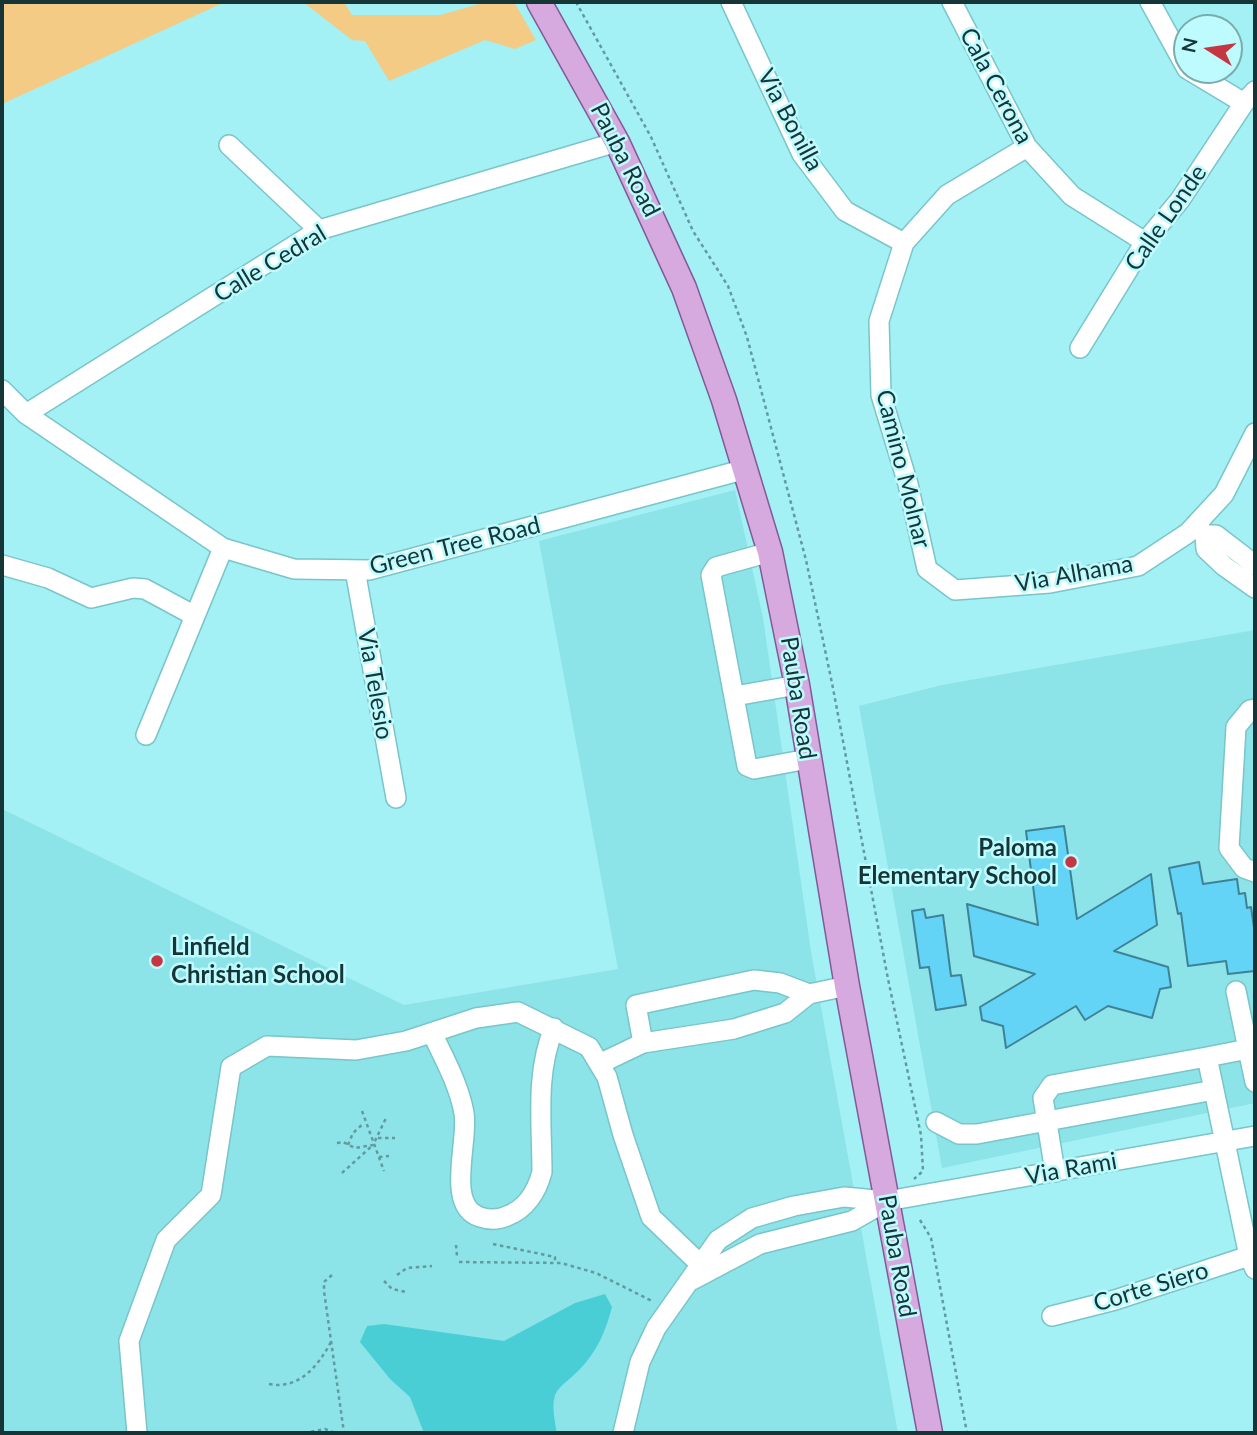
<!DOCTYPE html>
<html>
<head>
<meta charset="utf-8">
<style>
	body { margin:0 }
	#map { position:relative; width:1257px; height:1435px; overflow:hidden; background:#a3f0f5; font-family:Lato,sans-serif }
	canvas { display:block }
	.frame { position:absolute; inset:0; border:4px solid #153537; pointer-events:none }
	.north { position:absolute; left:1173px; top:14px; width:70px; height:70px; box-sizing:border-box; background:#befbfe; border:2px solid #7aacae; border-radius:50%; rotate:282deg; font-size:19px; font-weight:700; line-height:28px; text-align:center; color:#153537 }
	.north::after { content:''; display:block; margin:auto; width:24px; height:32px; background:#c53542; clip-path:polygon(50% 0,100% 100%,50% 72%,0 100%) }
</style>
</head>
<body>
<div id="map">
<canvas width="1257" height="1435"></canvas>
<div class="frame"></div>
<div class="north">N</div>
</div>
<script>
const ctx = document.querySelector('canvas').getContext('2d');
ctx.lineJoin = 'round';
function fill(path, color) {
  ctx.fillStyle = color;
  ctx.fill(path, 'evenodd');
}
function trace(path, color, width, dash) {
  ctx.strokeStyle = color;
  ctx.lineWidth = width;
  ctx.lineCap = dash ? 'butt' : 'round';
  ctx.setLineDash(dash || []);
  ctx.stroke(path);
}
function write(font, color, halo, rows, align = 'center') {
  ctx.font = font + ' Lato,sans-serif';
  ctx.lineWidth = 5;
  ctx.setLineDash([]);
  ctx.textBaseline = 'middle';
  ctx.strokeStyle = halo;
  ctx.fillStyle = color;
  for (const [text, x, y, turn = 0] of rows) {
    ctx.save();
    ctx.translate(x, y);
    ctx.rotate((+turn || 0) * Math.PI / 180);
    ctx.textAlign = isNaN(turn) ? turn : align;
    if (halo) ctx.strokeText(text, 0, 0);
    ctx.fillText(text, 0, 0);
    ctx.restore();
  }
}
const built = new Path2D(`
	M 735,490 L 763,618 L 811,952 L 898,1433 L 2,1433 L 2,809 L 404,1005 L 618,969 L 539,541 Z
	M 1255,630 L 1255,1103 L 942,1168 L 859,706 L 942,685 Z`);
const green = new Path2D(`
	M 2,2 L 225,2 L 2,104 Z
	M 303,2 L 344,2 L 352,15 L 440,15 L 486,2 L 514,2 L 536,40 L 515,49 L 485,40 L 389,81 L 365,41 L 352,40 Z`);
const water = new Path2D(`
	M 605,1294 L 612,1307 C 607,1326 600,1345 587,1361 C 560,1394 547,1381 557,1433 L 424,1433 L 410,1397 L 390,1379 L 360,1342 L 367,1326 L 384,1324 L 504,1341 L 575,1303 Z`);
const building = new Path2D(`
	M 1064,826 L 1077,919 L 1151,874 L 1157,925 L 1114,951 L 1168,967 L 1171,987 L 1160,989 L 1152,1018 L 1108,1006 L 1085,1020 L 1076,1006 L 1006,1048 L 1003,1026 L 982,1020 L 980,1007 L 1035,974 L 974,956 L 967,904 L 1038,925 L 1026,831 Z
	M 1199,862 L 1203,884 L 1237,879 L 1239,894 L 1245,893 L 1247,908 L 1251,907 L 1255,934 L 1255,971 L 1228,974 L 1226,961 L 1188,966 L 1181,913 L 1178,914 L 1169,868 Z
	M 924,909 L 926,918 L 943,915 L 951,976 L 961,975 L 966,1005 L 936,1010 L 929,967 L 920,968 L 912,911 Z`);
const path = new Path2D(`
	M 576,2 L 651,137 L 693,231 L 728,286 L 747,337 L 806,560 L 832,683 L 888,979 L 921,1135 L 923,1171 L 914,1179
	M 362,1111 L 384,1171
	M 378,1138 L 395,1138
	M 337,1143 L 343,1142 L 355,1148 L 373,1145 L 387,1116
	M 348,1145 L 353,1133 L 364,1123
	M 379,1157 L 389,1156
	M 342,1173 L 373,1145
	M 920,1220 L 931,1238 L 967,1433
	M 493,1244 L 555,1257 L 555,1263
	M 456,1245 L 457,1256
	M 459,1262 L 561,1263 L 596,1273 L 652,1301
	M 332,1275 L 324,1282 L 324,1291 L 344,1433
	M 397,1275 L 407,1268 L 432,1266
	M 384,1281 L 392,1289 L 406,1292
	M 269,1384 C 299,1390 318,1366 331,1342
	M 304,1433 L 325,1429 L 335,1433`);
const minor = new Path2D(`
	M 731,2 L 802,154 L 845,211 L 904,243
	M 952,2 L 1027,147 L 1072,196 L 1145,242
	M 1150,2 L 1187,69
	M 1189,70 L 1244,103
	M 229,145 L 319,230
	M 1027,147 L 947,195 L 904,243 L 879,321 L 881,395 L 908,484 L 927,569 L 955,590 L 1050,583 L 1138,566 L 1188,533 L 1224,494 L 1255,433
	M 1080,348 L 1145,242 L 1180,200 L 1244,103 L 1255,91
	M 2,390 L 26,414 L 223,548 L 294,569 L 369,570 L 746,469
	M 26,414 L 319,230 L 617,142
	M 1196,524 L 1205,535 L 1206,549 L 1224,566 L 1255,588
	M 1205,535 L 1216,535 L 1255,565
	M 770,552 L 716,567 L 711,575 L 747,766 L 754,769 L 808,759
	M 2,565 L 48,578 L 91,598 L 133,588 L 145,589 L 195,616
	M 355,570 L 396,798
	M 735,696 L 797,685
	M 1255,709 L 1250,710 L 1236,727 L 1229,848 L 1244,868 L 1255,872
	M 146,735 L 223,548
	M 432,1033 C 444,1058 459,1085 464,1113 C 469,1141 445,1206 480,1217 C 489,1220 498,1220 507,1216 C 526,1209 537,1191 542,1172 C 542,1124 535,1073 554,1028
	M 643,1043 L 636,1005 L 754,980 L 780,983 L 809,994
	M 1248,1049 L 1255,1082
	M 1207,1057 L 1248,1049 L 1236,991
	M 599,1064 L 643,1043 L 734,1029 L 785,1013 L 809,994 L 847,986
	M 936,1122 L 959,1134 L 977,1134 L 1214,1090
	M 1055,1172 L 1043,1098 L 1052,1085 L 1207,1057 L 1249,1256 L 1255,1269
	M 692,1280 L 760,1244 L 852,1221 L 887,1201
	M 1052,1316 L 1115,1300 L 1249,1256
	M 137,1433 L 129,1341 L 166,1240 L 211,1195 L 231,1067 L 267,1046 L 356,1050 L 406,1041 L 476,1018 L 518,1012 L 589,1047 L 607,1077 L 623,1135 L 651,1217 L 700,1264
	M 623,1433 L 640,1362 L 656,1328 L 718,1240 L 752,1218 L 794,1206 L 844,1197 L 887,1201 L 1255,1136`);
const major = new Path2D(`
	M 539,2 L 617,142 L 684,288 L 724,400 L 770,552 L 797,685 L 847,986 L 930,1433`);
const markers = [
	[1071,862,7,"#c53542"],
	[157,961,7,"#c53542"]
];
const streetNames = [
	["Cala Cerona",996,86,62],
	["Via Bonilla",790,120,62],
	["Pauba Road",625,160,63],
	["Calle Londe",1166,218,-55],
	["Calle Cedral",270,264,-31],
	["Camino Molnar",903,469,76],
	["Green Tree Road",455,546,-14],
	["Via Alhama",1074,574,-10],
	["Via Telesio",375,684,80],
	["Pauba Road",798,698,81],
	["Via Rami",1071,1169,-10],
	["Pauba Road",897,1256,80],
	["Corte Siero",1151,1287,-17]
];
const poiNames = [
	["Paloma",1057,848],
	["Elementary School",1057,876],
	["Linfield",171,947,"left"],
	["Christian School",171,975,"left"]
];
fill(built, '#8ce3e8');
fill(green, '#f4cb85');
fill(water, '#4aced5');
fill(building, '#63d4f6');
trace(building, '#3e8297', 2);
trace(minor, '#79c5ca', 22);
trace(major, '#805b97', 27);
trace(path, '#629a9e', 2.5, [3.5, 3.5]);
trace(minor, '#fff', 19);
trace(major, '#d6a9df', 24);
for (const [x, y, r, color] of markers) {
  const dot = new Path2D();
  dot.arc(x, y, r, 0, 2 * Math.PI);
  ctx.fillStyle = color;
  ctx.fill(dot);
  trace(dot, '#befbfe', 2.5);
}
write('24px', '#153537', '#befbfe', streetNames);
write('bold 24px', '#153537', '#befbfe', poiNames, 'right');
</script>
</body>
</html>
